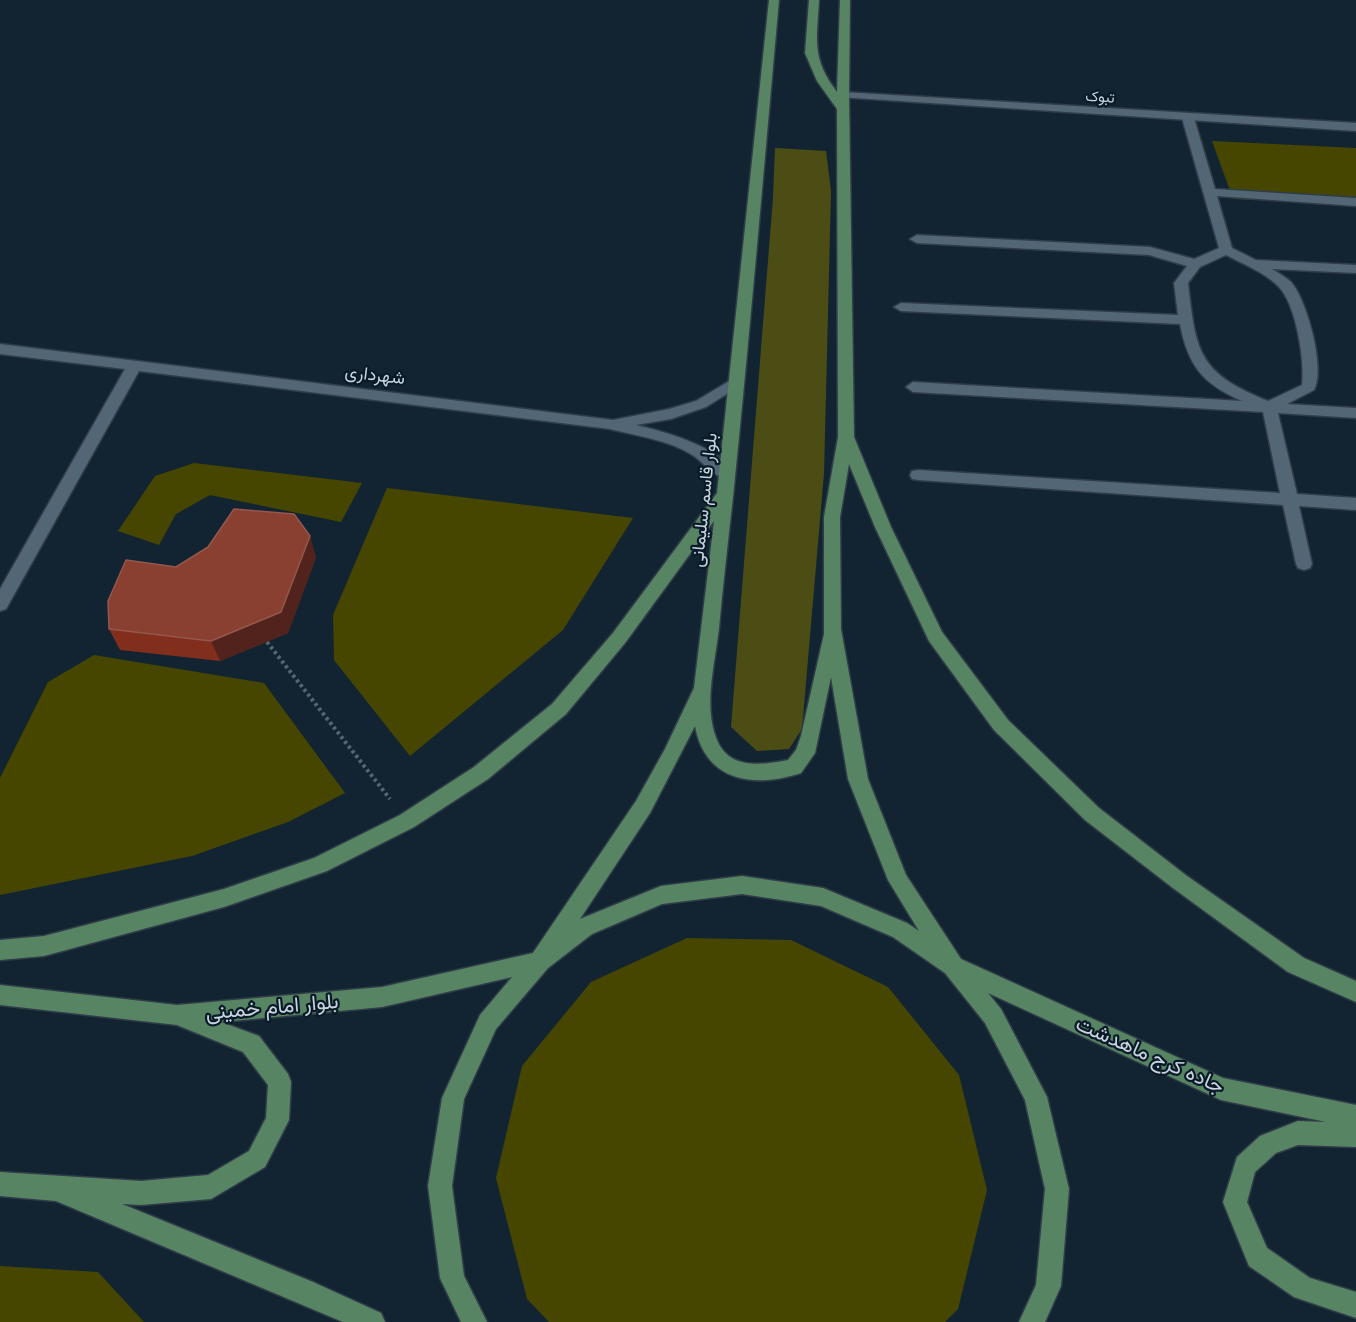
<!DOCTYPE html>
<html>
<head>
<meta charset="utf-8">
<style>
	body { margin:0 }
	canvas { display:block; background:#122432 }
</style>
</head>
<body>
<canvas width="1356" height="1322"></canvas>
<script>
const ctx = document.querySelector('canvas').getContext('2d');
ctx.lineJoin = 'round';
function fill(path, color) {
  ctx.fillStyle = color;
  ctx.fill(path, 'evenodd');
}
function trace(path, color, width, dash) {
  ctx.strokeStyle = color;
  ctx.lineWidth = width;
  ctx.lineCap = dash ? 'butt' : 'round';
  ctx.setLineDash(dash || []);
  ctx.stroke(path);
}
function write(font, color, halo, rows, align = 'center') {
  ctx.font = font + ' "Golos Text",Vazirmatn,sans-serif';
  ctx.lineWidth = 4.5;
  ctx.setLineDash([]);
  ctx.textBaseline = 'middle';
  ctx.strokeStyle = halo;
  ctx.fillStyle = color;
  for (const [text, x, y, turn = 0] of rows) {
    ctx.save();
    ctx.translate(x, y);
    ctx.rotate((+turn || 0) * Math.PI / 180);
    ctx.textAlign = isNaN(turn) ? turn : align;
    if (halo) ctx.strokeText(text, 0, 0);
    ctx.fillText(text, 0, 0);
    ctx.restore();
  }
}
const green = new Path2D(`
	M 1212,141 L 1356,148 L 1356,205 L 1233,199 Z
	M 194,463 L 362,483 L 341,522 L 210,495 L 176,514 L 159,545 L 118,531 L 155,476 Z
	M 387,488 L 633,518 L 563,630 L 410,756 L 334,660 L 333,615 Z
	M 94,655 L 264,683 L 345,793 L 288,822 L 192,856 L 0,895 L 0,778 L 48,682 Z
	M 687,938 L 791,940 L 888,987 L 959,1075 L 987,1190 L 958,1309 L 945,1322 L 549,1322 L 527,1299 L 496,1178 L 522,1066 L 591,982 Z
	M 0,1266 L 98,1272 L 144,1322 L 0,1322 Z`);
const forest = new Path2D(`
	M 775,148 L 826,151 L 831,191 L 824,473 L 802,729 L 789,749 L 757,751 L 731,727 L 773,198 Z`);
const path = new Path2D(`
	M 267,642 L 390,799`);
const minor = new Path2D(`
	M 1188,114 L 1194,118 L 1215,189 L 1356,198 L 1356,206 L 1217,196 L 1232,248 L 1256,260 L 1356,265 L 1356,273 L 1272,269 C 1278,273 1286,277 1291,282 C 1307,300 1326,370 1314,390 L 1287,404 L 1356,408 L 1356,418 L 1278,413 L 1297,494 L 1356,498 L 1356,510 L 1299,506 L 1312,564 L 1310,568 L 1304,570 L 1298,568 L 1296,564 L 1283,505 L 918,480 L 912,479 L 910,475 L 912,471 L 918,470 L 1280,493 L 1263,412 L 913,392 L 906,387 L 913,382 L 1242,401 C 1203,384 1188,366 1180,324 L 901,311 L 894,307 L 901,303 L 1178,315 L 1174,283 L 1187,266 L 1149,255 L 917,243 L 910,239 L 917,235 L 1150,247 L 1194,259 L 1219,248 L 1182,118 ZM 1226,255 C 1243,264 1264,272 1278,286 C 1296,303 1305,361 1302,385 L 1268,401 C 1199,373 1196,354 1188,283 L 1200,267 Z
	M 0,344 L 613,420 L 669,409 L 696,401 L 736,377 L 743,382 L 741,385 L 706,407 L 671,419 L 636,425 C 666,432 718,446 735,474 L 733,478 C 718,482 705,464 694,456 C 670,440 637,436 610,429 L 139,371 L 6,609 L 0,611 L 0,589 L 125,369 L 0,354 Z`);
const tertiary = new Path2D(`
	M 843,92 L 1356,123 L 1356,131 L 839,97 L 839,93 Z`);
const primary = new Path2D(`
	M 769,0 L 779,0 C 764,166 750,332 733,497 C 728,541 723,585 719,628 C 715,664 703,706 717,740 C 729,770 763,765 788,760 L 796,750 L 801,736 L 824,634 L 824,517 L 838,437 L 837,109 L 817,81 L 805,53 L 809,0 L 819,0 C 817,40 811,58 837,92 L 840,0 L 850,0 L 849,95 L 854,437 L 891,527 L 942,632 L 1008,720 L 1099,808 L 1187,876 L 1304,958 L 1356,981 L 1356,1002 L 1288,972 L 1173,888 L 1085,820 L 994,730 L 929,641 L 875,527 L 849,464 L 840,517 L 841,629 L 868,779 L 906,875 L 961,959 L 1223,1078 L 1356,1105 L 1356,1147 L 1298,1145 L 1276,1153 L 1255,1172 L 1247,1202 L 1267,1248 L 1310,1278 L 1356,1292 L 1356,1318 L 1294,1297 L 1249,1266 L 1223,1202 L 1237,1157 L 1260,1136 L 1298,1121 L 1326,1122 L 1221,1100 L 988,993 L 1001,1009 L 1047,1097 L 1069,1189 L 1061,1286 L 1045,1322 L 1019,1322 L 1036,1285 L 1045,1189 L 1025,1100 L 985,1023 L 945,973 L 893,937 L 821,906 L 742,894 L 662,904 L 592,934 L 548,968 L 496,1029 L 464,1099 L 452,1186 L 464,1276 L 487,1322 L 461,1322 L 440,1278 L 428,1186 L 442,1098 L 480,1015 L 512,977 L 382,1007 L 221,1022 L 259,1036 L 288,1074 L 291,1082 L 289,1120 L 265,1167 L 211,1199 L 141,1205 L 122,1204 L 313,1282 L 381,1313 L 385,1322 L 343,1322 L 56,1201 L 0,1196 L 0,1172 L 141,1181 L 208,1175 L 249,1151 L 266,1118 L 268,1085 L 243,1052 L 177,1025 L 0,1005 L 0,985 L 177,1005 L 382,987 L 533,953 L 636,801 L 665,749 L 694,688 L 714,521 L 625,643 L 566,714 L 488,779 L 414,827 L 327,871 L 224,907 L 44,956 L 0,960 L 0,940 L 44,936 L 224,889 L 314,858 L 400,815 L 474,767 L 552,704 L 613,633 L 717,493 ZM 831,677 L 848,779 L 888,880 L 919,931 L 907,923 L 823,888 L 742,876 L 661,886 L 580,919 L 650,813 L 695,726 C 705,781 753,789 801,773 L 815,753 Z`);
const wall = new Path2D(`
	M 316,557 L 288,633 L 220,661 L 120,650 L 109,629 L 176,567 Z`);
const shadedWall = new Path2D(`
	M 310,536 L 316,557 L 288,633 L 220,661 L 211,641 Z`);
const building = new Path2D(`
	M 234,509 L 294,514 L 310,536 L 281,612 L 211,641 L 109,629 L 108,601 L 126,560 L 176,567 L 208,547 Z`);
const farStreetnames = [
	["تبوک",1100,97,4]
];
const streetNames = [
	["شهرداری",375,375,7],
	["بلوار قاسم سلیمانی",704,500,-84]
];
const nearStreetnames = [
	["بلوار امام خمینی",272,1007,-5],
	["جاده کرج ماهدشت",1150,1055,24]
];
fill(green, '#464600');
fill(forest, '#4c4d14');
trace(minor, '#303d48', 3);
trace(tertiary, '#303d48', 3);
trace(primary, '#303d48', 3);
trace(path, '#566572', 4, [3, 3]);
fill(minor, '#526676');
fill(tertiary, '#526676');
fill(primary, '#578563');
fill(wall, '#822e1c');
fill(shadedWall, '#52231c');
fill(building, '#8a4031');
trace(building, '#94574c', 1.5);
write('15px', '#c8d3dd', '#091a28', farStreetnames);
write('18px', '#c8d3dd', '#091a28', streetNames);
write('21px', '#c8d3dd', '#091a28', nearStreetnames);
</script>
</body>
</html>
